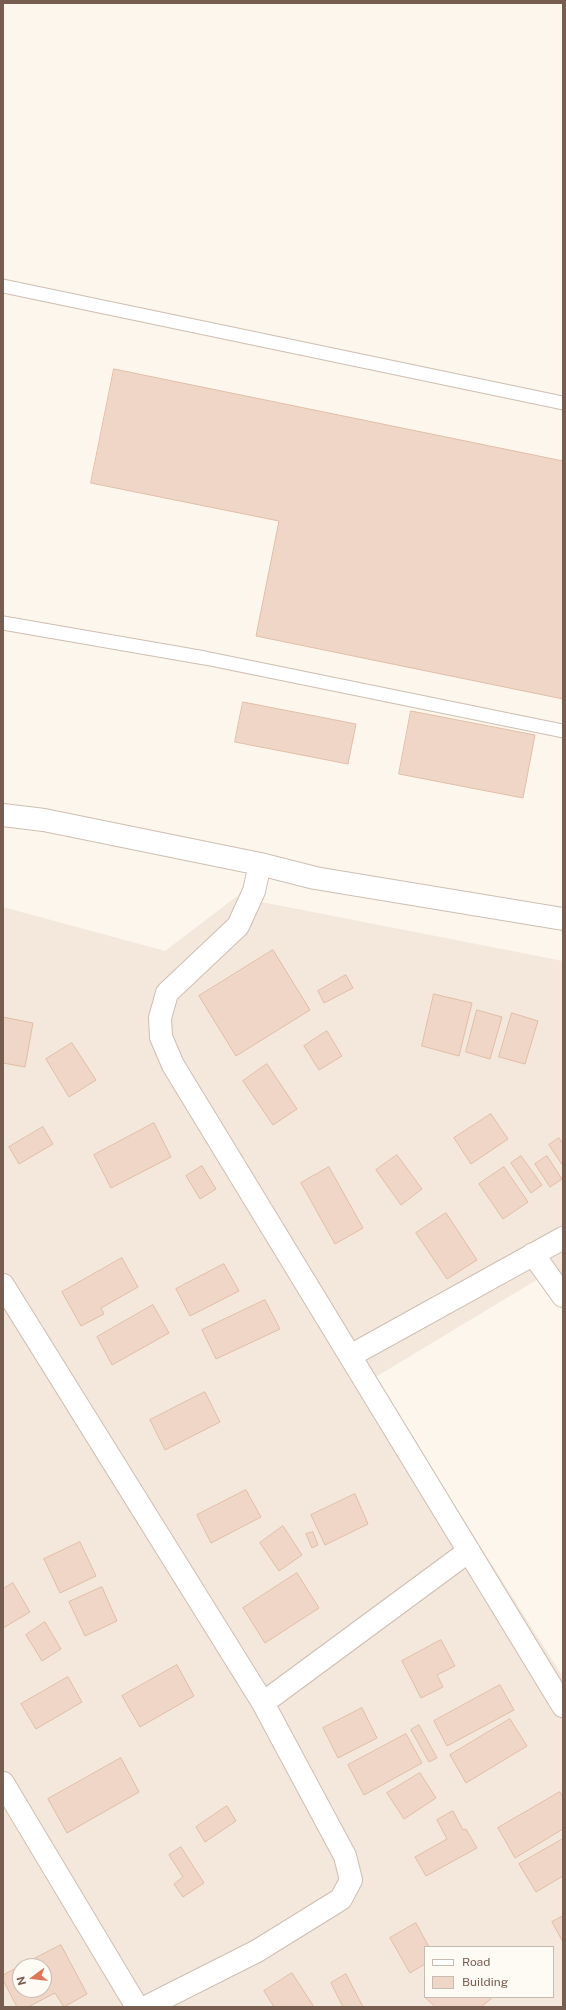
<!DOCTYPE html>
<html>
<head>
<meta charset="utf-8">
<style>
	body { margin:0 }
	#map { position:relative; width:566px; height:2010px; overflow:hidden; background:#fcf6ed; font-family:"Public Sans",sans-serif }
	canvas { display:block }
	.frame { position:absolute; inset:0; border:4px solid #775d50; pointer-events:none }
	.legend { position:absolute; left:424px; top:1946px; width:130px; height:52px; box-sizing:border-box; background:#fefaf4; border:1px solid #c8bbb2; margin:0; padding:5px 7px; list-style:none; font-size:12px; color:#775d50 }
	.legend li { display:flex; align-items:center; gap:8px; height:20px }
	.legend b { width:20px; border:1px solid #c8bbb2 }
	.north { position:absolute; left:12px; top:1958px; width:40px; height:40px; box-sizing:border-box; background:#fefaf4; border:1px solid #c8bbb2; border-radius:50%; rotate:255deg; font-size:11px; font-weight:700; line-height:16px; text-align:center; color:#775d50 }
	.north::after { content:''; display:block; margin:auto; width:14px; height:18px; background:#de765a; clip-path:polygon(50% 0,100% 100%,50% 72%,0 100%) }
</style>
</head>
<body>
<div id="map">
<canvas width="566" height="2010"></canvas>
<div class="frame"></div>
<ul class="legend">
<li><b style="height:5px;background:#fff"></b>Road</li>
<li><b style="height:11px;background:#f0d6c6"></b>Building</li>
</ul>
<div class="north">N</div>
</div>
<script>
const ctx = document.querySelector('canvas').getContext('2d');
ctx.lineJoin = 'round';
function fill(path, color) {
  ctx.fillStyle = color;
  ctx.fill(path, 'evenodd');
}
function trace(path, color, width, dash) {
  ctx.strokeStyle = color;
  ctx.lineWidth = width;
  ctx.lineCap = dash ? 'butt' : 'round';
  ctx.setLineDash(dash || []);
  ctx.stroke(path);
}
const residential = new Path2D(`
	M 236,897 L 563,961 L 563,1286 L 553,1270 L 374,1378 L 563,1677 L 563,2007 L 3,2007 L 3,907 L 165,951 ZM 425,1947 L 553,1947 L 553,1997 L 425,1997 ZM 20,1966 L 44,1966 L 44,1990 L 20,1990 Z`);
const building = new Path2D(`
	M 114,369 L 563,461 L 563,699 L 256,636 L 279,521 L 91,483 Z
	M 243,702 L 356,724 L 348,764 L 235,742 Z
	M 411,711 L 535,735 L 523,798 L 399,774 Z
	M 273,950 L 310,1010 L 236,1056 L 199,996 Z
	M 346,975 L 353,988 L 324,1003 L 318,991 Z
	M 434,994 L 472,1003 L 459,1056 L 422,1046 Z
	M 477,1010 L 502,1017 L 490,1059 L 466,1052 Z
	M 512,1013 L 538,1021 L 525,1064 L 499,1057 Z
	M 3,1017 L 33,1023 L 25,1067 L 3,1063 Z
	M 327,1031 L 342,1056 L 319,1070 L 304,1046 Z
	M 72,1043 L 96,1080 L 69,1097 L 46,1059 Z
	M 267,1064 L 297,1109 L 273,1125 L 243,1081 Z
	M 491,1114 L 508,1139 L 471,1164 L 454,1138 Z
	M 154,1123 L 171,1157 L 111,1188 L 94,1155 Z
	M 43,1127 L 53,1144 L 19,1164 L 9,1147 Z
	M 559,1138 L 563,1144 L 563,1166 L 549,1145 Z
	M 397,1155 L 422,1189 L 401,1205 L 376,1170 Z
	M 521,1156 L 542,1185 L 531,1193 L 511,1163 Z
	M 547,1156 L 562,1179 L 550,1187 L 535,1164 Z
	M 202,1166 L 216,1189 L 200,1199 L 186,1176 Z
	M 329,1167 L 363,1228 L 335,1244 L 301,1183 Z
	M 504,1167 L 528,1202 L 503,1219 L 479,1184 Z
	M 446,1213 L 477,1260 L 447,1279 L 416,1233 Z
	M 122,1258 L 138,1287 L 101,1308 L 104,1314 L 81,1326 L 62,1292 Z
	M 224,1264 L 239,1291 L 190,1316 L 176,1289 Z
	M 265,1300 L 280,1329 L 216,1359 L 202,1330 Z
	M 153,1305 L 169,1333 L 112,1365 L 97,1337 Z
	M 205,1392 L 220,1422 L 165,1450 L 150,1420 Z
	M 246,1490 L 261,1517 L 211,1543 L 197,1515 Z
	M 355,1494 L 368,1524 L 325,1545 L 311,1515 Z
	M 283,1526 L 302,1555 L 279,1571 L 260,1543 Z
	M 313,1532 L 318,1545 L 312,1548 L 306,1534 Z
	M 80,1542 L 96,1576 L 60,1593 L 44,1559 Z
	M 297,1573 L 319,1608 L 265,1643 L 243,1608 Z
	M 13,1583 L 30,1612 L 3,1628 L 3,1589 Z
	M 102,1587 L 117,1621 L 85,1636 L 69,1602 Z
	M 45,1622 L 61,1649 L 42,1661 L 26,1635 Z
	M 441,1640 L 455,1666 L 437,1675 L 443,1687 L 421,1698 L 402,1661 Z
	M 177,1665 L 194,1696 L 140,1727 L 122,1696 Z
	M 68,1677 L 82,1702 L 36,1729 L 21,1704 Z
	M 500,1685 L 514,1710 L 447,1746 L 434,1721 Z
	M 362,1708 L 377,1738 L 338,1758 L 323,1728 Z
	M 510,1719 L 527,1746 L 466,1783 L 450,1755 Z
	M 419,1725 L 437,1758 L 429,1762 L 411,1730 Z
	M 406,1734 L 422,1763 L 364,1795 L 348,1765 Z
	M 121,1758 L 139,1792 L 67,1833 L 48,1799 Z
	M 420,1773 L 436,1798 L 404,1819 L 387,1793 Z
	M 560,1792 L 563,1797 L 563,1829 L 515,1858 L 498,1828 Z
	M 227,1806 L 236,1821 L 205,1842 L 196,1827 Z
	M 453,1811 L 463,1830 L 466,1829 L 477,1848 L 426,1876 L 415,1857 L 447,1839 L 437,1820 Z
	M 563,1839 L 563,1876 L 536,1892 L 519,1864 Z
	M 181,1847 L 204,1883 L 183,1897 L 174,1884 L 183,1877 L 169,1855 Z
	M 563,1916 L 563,1942 L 552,1922 Z
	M 416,1923 L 429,1947 L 425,1947 L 425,1964 L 410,1973 L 390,1938 Z
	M 61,1945 L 87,1994 L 64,2007 L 55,1993 L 28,2007 L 17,2007 L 3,1980 L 3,1975 L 20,1966 L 20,1990 L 44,1990 L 44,1966 L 20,1966 Z
	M 292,1973 L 314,2007 L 274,2007 L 264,1991 Z
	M 346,1974 L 363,2007 L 343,2007 L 331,1983 Z
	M 425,1997 L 493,1997 L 481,2007 L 436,2007 Z`);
const service = new Path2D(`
	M 3,286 L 563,403
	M 3,623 L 205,658 L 563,731`);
const minor = new Path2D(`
	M 3,815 L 44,820 L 260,864 L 315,878 L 563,919
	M 260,864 L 254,891 L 238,926 L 167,993 L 160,1018 L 161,1037 L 173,1065 L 563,1706
	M 533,1254 L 563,1296
	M 3,1285 L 263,1703 L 345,1856 L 351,1880 L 341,1899 L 257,1951 L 146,2007
	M 350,1356 L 563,1238
	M 263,1703 L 469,1551
	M 3,1783 L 137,2007`);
fill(residential, '#f3e8db');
fill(building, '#f0d6c6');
trace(building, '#e2bda7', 1);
trace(service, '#cebeb2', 15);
trace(minor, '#cebeb2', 24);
trace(service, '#fff', 13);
trace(minor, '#fff', 22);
</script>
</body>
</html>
